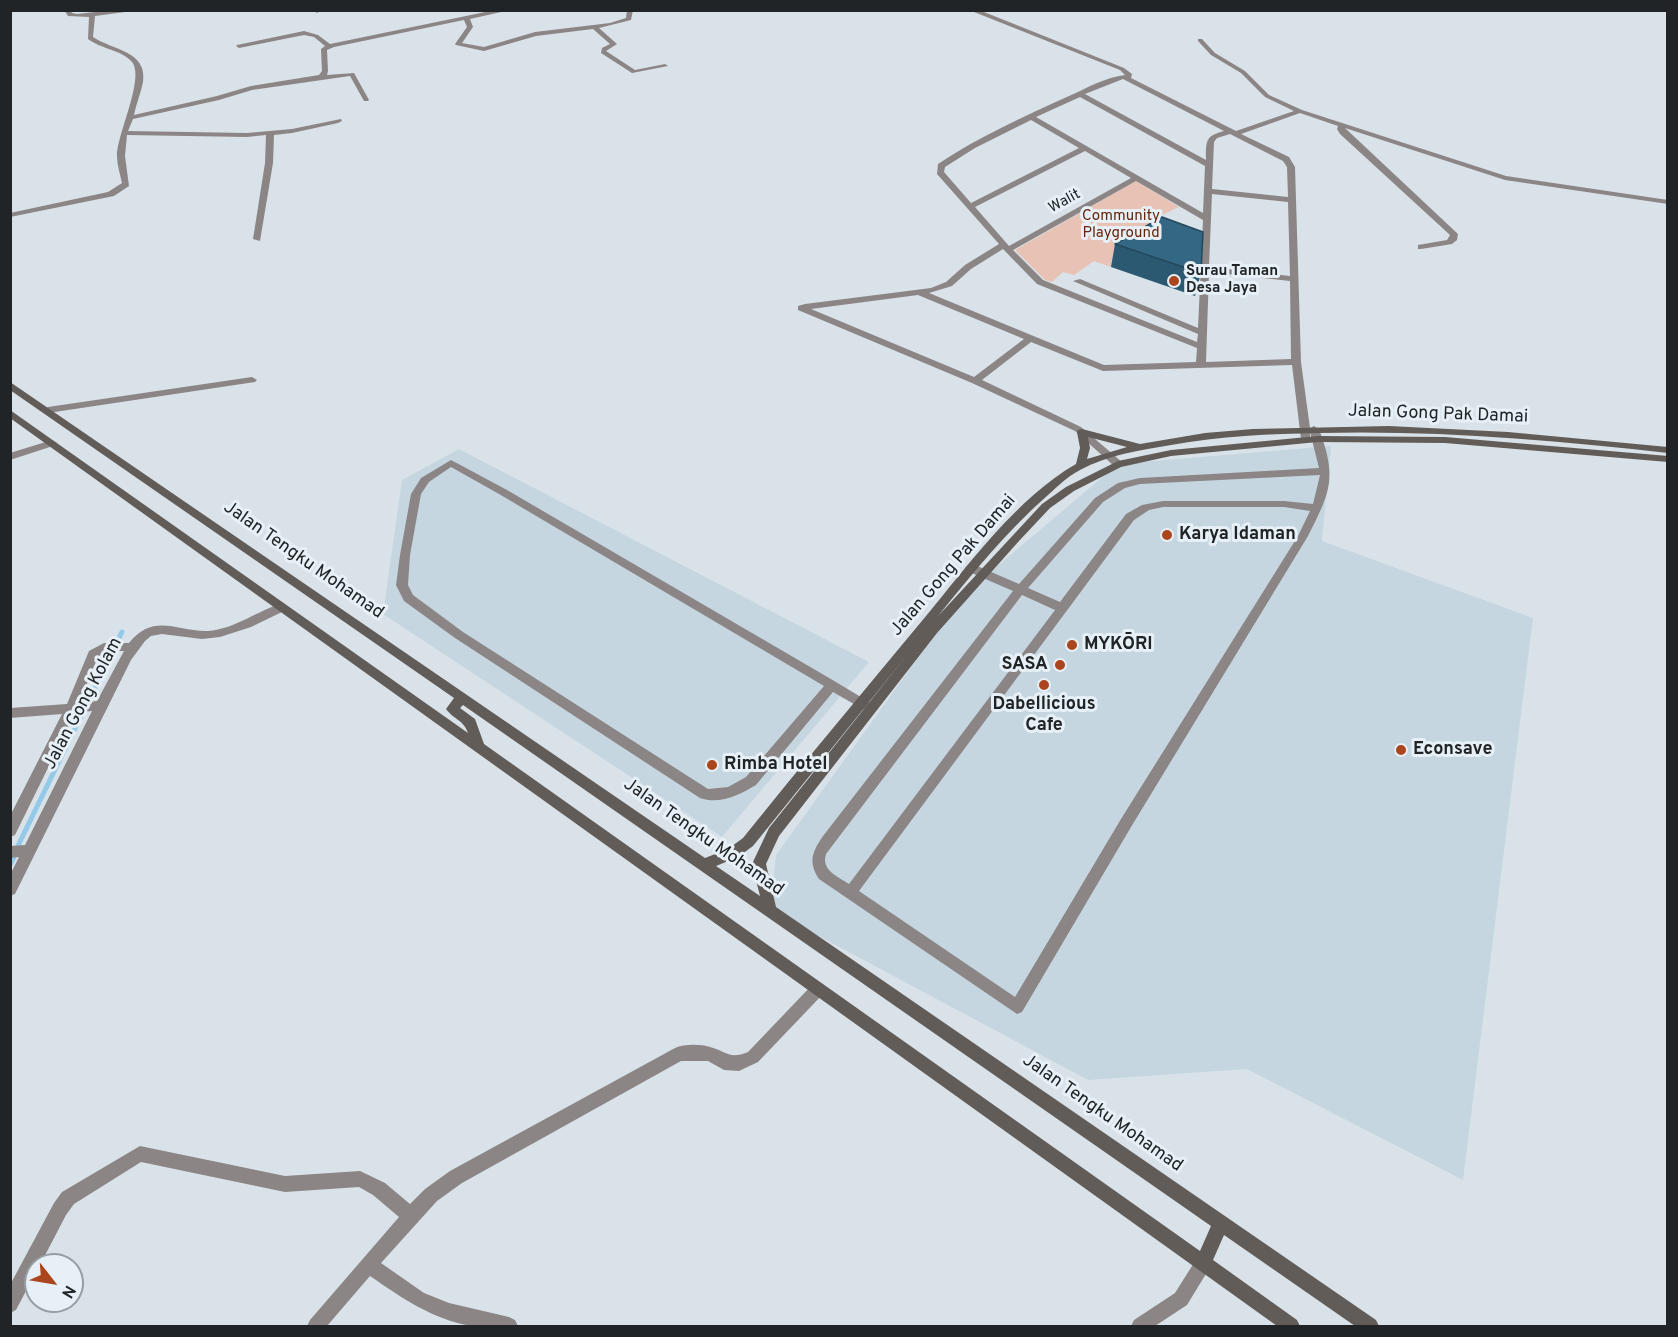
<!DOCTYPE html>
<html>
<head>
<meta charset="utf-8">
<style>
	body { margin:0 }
	#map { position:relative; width:1678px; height:1337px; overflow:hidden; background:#d9e2e8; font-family:Overpass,sans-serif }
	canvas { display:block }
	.frame { position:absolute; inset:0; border:12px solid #202426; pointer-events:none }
	.north { position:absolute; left:24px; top:1253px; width:60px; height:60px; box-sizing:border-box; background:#e6f0f6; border:2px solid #979ea3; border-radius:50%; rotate:121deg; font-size:16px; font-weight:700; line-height:24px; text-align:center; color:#202426 }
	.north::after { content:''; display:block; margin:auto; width:21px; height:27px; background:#ab451d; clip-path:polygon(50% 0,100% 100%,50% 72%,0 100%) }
</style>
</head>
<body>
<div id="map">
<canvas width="1678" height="1337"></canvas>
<div class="frame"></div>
<div class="north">N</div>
</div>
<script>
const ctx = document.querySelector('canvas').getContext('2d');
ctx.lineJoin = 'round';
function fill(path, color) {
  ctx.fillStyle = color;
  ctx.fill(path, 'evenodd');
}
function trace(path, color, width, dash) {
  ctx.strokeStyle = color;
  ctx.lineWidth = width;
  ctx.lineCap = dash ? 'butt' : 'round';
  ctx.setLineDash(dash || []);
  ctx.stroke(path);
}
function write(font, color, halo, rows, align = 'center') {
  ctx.font = font + ' Overpass,sans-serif';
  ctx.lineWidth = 6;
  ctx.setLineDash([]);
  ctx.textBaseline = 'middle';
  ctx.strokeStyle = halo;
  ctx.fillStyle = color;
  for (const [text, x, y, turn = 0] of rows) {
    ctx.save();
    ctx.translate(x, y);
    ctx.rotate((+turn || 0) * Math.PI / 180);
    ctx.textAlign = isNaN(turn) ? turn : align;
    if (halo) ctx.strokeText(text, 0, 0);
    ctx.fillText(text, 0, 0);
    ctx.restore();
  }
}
const built = new Path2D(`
	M 1331,446 L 1322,541 L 1533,618 L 1463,1180 L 1247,1069 L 1088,1080 L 770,910 L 776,855 L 962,596 L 1118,464 Z
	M 459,449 L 869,662 L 722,837 L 383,614 L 402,480 Z`);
const green = new Path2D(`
	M 1136,181 L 1179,207 L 1155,218 L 1197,237 L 1157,240 L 1111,267 L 1094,261 L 1074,275 L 1063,272 L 1052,282 L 1045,280 L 1015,250 Z`);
const streamFar1 = new Path2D(`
	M 12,858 L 122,632`);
const stream = new Path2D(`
	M 10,863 L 13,857`);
const street = new Path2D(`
	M 10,10 L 19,10 L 10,13 Z
	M 64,10 L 70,10 L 72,13 L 77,14 L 113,10 L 140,10 L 95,16 L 93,37 C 112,50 148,51 143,82 C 141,93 136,104 134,115 L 217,96 L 251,86 L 319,75 L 322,71 L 321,49 L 325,46 L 314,37 L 304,35 L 239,48 L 236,46 L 237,45 L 304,31 L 318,35 L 330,44 L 495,10 L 510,10 L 470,19 L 473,27 L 462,43 L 484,47 L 535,32 L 610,23 L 626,18 L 627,10 L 633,10 L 631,20 L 599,28 L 617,44 L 606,51 L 635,70 L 665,64 L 668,66 L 632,73 L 601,53 L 602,48 L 610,44 L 593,29 L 536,36 L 484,51 L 456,45 L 455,44 L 467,27 L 464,20 L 334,47 L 327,50 L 328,71 L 327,75 L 354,73 L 369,100 L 368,101 L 364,101 L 350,76 L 252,90 L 219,100 L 133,119 L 128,131 L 247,133 L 292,129 L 341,119 L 342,121 L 338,123 L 292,133 L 274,135 L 273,163 L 260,241 L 253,239 L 265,163 L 266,135 L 247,137 L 127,135 L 125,156 L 129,186 L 114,196 L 10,217 L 10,213 L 108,192 L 122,183 C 120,174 117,165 117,156 C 117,134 145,78 132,62 C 122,50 101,49 88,39 L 89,17 L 68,16 Z
	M 313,10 L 320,10 L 320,11 L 317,13 Z
	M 969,10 L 979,10 L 1124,68 L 1132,74 L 1131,78 L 1236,131 L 1294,111 L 1265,97 L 1241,73 L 1211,55 L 1198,41 L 1198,39 L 1202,39 L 1215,53 L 1245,71 L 1269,95 L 1302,110 L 1506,176 L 1668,200 L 1668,204 L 1505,180 L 1345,128 L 1458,234 L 1457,240 L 1452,244 L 1421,249 L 1418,249 L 1418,245 L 1447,240 L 1450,235 L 1340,134 L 1337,129 L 1338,126 L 1300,113 L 1241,134 L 1289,157 L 1295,167 L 1301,362 L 1310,428 L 1314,426 L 1319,429 C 1337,478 1331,491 1308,536 L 1131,827 L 1022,1012 L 1017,1014 L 819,879 C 808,862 812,852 823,836 L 1013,591 L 967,571 L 965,568 L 971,564 L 975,565 L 1019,584 L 1095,498 L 1118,483 L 1140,478 L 1319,468 L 1310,432 L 1310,441 L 1306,442 L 1301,439 L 1292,365 L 1103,371 L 1031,342 L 982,380 L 1081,427 L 1122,462 L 1122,466 L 1114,466 L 1075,431 L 972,383 L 798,310 L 798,306 L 805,304 L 931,288 L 946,282 L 965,265 L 999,244 L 937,174 L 938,164 C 978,137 1025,116 1069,96 C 1087,88 1106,77 1125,75 L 1120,70 ZM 1123,79 L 1224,131 C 1205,136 1206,141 1206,160 L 1085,94 ZM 1080,97 L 1205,166 L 1203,213 L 1036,117 ZM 1031,120 L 1079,148 L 971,203 L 944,172 L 945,167 L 975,148 ZM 1230,134 L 1283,161 L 1287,167 L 1288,197 L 1212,189 L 1214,142 L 1217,138 ZM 1085,151 L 1131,178 L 1009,246 L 975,207 ZM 1136,181 L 1203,220 L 1198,328 L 1080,279 L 1073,281 L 1198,334 L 1197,342 L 1043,280 L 1013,250 ZM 1212,194 L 1288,202 L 1290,276 L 1209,267 ZM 1003,249 L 1037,284 L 1197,348 L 1196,362 L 1104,365 L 929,293 L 952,286 L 971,269 ZM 1209,272 L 1290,281 L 1291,359 L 1206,362 ZM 918,295 L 1024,339 L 974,377 L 811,309 ZM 1320,475 L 1313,504 L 1284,501 L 1163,501 L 1142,505 L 1126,514 L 1060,602 L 1028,588 L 1103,502 L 1125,488 L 1140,484 ZM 1163,507 L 1284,507 L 1310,511 L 1298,536 L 1121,819 L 1015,997 L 859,891 L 1134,520 L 1149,510 ZM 1022,595 L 1055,610 L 849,884 C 837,876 821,870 826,854 Z
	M 252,377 L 257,380 L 255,382 L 48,413 L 43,410 L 48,407 Z
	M 52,440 L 57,443 L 56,445 L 10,460 L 10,453 Z
	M 451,460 L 507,490 L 836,682 L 874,705 L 876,708 L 874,711 L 866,711 L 833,692 L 756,785 C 739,795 720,805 700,798 L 455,638 L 404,601 L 396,585 L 400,555 L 411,494 L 421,478 ZM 451,467 L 499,494 L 824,686 L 746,777 L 728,787 L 708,789 L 463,632 L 413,595 L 408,585 L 410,555 L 421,494 L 429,482 Z
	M 282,603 L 288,607 L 286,610 L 251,627 L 220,637 L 202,639 L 162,634 L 151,636 L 145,641 L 131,660 L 15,894 L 10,896 L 10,875 L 19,857 L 10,858 L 10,846 L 25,845 L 92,711 L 75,713 L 15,835 L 10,837 L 10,816 L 62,714 L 10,718 L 10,708 L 67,704 L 89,651 L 104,643 L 129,643 C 154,612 177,632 208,631 C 235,629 257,611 282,603 ZM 106,651 L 124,651 L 97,701 L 79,703 L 98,657 Z
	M 818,982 L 823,984 L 825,989 L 823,994 L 758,1062 L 739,1071 L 724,1070 L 708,1061 L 681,1061 L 462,1183 L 437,1201 L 381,1263 L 424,1293 L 449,1303 L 509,1317 L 515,1320 L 518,1326 C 503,1326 486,1329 471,1326 C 432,1319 402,1298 370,1276 L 327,1326 L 307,1326 L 310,1320 L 399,1217 L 373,1195 L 359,1187 L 285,1192 L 141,1162 L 74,1204 L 66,1215 L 40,1265 L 36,1265 L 36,1272 L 16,1310 L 10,1313 L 10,1285 L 54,1203 L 62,1192 L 140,1146 L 285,1176 L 360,1171 L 385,1183 L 410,1204 L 425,1189 L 450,1171 L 675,1048 C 684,1044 700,1044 710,1047 C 726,1051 729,1060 748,1052 L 813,984 Z
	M 1203,1255 L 1209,1258 L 1212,1264 L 1187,1305 L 1155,1326 L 1131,1326 L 1134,1320 L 1175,1293 L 1197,1258 Z`);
const secondary = new Path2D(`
	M 10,382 L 705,858 L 728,849 L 743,838 C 803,763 865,690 926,616 C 968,565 1018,497 1076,464 L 1080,448 L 1077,432 L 1078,430 L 1082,429 L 1140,444 L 1205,433 L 1253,429 L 1389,426 L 1508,432 L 1668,447 L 1668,453 C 1552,440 1436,430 1319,433 C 1270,434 1220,436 1171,445 C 1140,450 1108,455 1080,470 C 1067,477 1058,486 1048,495 C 1007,531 972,574 938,616 L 1042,504 L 1066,487 L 1118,461 L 1171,450 L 1318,436 L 1445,437 L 1668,456 L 1668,462 L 1445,443 L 1318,442 L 1171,456 L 1121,467 L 1074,491 L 1050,508 L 1019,541 L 937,633 L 779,836 L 766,864 L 776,907 L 1376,1320 L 1379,1326 L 1355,1326 L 1224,1235 L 1213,1260 L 1297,1320 L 1300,1326 L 1277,1326 L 10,418 L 10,410 L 468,733 C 464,720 453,719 446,709 L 454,698 L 10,390 ZM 1088,437 L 1127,447 L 1087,459 L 1090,448 ZM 907,655 L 769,828 L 752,864 L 760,896 L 716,866 L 738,857 L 753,846 ZM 463,705 L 1211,1226 L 1200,1251 L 484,744 L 475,719 L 460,708 Z`);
const wall = new Path2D(`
	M 1115,244 L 1201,273 L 1195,296 L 1111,267 Z`);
const building = new Path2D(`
	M 1162,217 L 1203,232 L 1201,273 L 1115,244 Z`);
const markers = [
	[1174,281,6,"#ab451d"],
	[1167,535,6,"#ab451d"],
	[1072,645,6,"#ab451d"],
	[1060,665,6,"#ab451d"],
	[1044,685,6,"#ab451d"],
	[1401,750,6,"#ab451d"],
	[712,765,6,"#ab451d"]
];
const farStreetnames = [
	["Walit",1065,202,-29]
];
const farParknames = [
	["Community",1121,217],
	["Playground",1121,234]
];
const farPoinames = [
	["Surau Taman",1186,272],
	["Desa Jaya",1186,289]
];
const streetNames = [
	["Jalan Gong Pak Damai",1438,415,2],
	["Jalan Tengku Mohamad",303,561,35],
	["Jalan Gong Pak Damai",954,566,-49],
	["Jalan Gong Kolam",84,704,-62],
	["Jalan Tengku Mohamad",703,838,35],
	["Jalan Tengku Mohamad",1102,1114,35]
];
const poiNames = [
	["Karya Idaman",1179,535],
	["MYKŌRI",1084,645],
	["SASA",1048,665,"right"],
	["Dabellicious",1044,705,"center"],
	["Cafe",1044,726,"center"],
	["Econsave",1413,750],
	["Rimba Hotel",724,765]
];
fill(built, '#c6d6e0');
fill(green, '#e7c2b5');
trace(streamFar1, '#93c9e9', 5);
trace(stream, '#93c9e9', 7);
fill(street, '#8b8685');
fill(secondary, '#625c59');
fill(wall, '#2c5972');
fill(building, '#336784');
trace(building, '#24485c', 1.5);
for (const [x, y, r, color] of markers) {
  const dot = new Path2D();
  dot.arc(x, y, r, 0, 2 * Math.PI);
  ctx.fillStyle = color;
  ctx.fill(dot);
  trace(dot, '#e6f0f6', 2);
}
write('15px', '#202426', '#e6f0f6', farStreetnames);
write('15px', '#672409', '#e6f0f6', farParknames);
write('bold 15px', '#202426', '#e6f0f6', farPoinames, 'left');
write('18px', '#202426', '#e6f0f6', streetNames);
write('bold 18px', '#202426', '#e6f0f6', poiNames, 'left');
</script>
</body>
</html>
